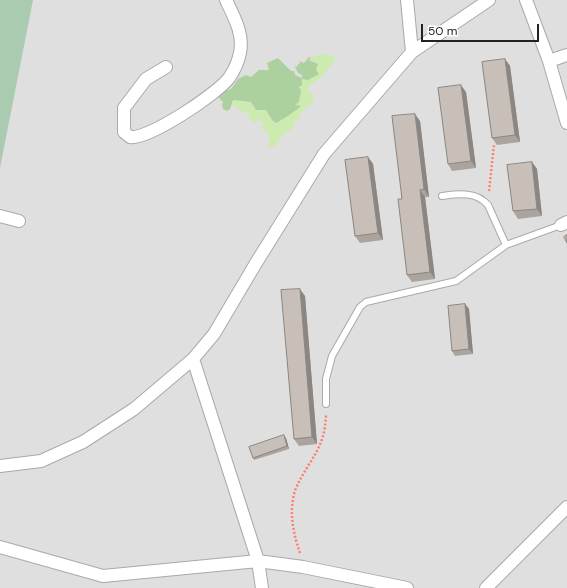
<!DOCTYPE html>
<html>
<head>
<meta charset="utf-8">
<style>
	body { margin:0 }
	#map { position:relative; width:567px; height:588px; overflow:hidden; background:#f2efe9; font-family:"DM Sans",sans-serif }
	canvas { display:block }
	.scale { position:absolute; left:421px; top:24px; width:118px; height:18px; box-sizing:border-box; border:2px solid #222; border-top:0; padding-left:5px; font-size:12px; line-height:14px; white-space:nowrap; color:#222; -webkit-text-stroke:3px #fff; paint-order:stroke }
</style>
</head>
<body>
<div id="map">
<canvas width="567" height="588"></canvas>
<div class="scale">50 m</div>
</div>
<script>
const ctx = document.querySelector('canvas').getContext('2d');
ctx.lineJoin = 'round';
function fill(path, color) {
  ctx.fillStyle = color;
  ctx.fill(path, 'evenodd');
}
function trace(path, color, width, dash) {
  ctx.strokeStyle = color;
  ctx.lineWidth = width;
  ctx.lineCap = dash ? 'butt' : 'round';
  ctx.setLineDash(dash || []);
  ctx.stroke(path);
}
const residential = new Path2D(`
	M 0,0 L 567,0 L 567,588 L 0,588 Z`);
const grass = new Path2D(`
	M 326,54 L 336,57 L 335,60 L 322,77 L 311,84 L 307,91 L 310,91 L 314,102 L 308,107 L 305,107 L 299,116 L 299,119 L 296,122 L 293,121 L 294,127 L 280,137 L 280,140 L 275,146 L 268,147 L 267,144 L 270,141 L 268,132 L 260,128 L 264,124 L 259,119 L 254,123 L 249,119 L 250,116 L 231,104 L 233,100 L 251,102 L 254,107 L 266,110 L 272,121 L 276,123 C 284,120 288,113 296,111 L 295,105 L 299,102 C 301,81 297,82 316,70 L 318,64 L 309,59 L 311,58 L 309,57 Z`);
const forest = new Path2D(`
	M 309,57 L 311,58 L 309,60 L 318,64 L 316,70 L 319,74 L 308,80 L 302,79 L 302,85 L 299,87 L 301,90 L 299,102 L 295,105 L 301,106 C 297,110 281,121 276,123 L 272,120 L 266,110 L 256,110 L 251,102 L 233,100 L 230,109 L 227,111 L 223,109 L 222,105 L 223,102 L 219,98 C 220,93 226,90 231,89 L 238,79 L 246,75 L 251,77 L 259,70 L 269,70 L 267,63 L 278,58 L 291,71 L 294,71 L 295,75 L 302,78 L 302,75 L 298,73 L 294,65 L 296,67 L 300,63 L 299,61 L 304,63 Z`);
const cemetery = new Path2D(`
	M 0,0 L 33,0 L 0,168 Z`);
const path = new Path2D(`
	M 489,191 L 494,145
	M 300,553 C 293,533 288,509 296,488 C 309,459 325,450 326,414`);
const service = new Path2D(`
	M 442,196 C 458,194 476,191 488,205 L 506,245
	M 326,404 L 326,379 L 332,356 L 360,307 L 366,302 L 456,281 L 506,245 L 561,225`);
const minor = new Path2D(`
	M 407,0 L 412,52
	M 526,0 L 549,61 L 567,123
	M 549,61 L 567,55
	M 166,67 L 146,79 L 124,108 L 124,132 L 130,137 C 148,140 217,94 229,78 C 234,71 238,62 240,53 C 244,34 234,17 226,0
	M 0,216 L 19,221
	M 561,225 L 567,222
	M 193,359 L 258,561 L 262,588
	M 0,466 L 41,461 L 83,442 L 134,409 L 193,359 L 214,334 L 256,263 L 324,154 L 412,52 L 489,0
	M 0,547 L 103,576 L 258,561 L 303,567 L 407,588
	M 486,588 L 567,507`);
const wall = new Path2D(`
	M 505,59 L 510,66 L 520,142 L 497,145 L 492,138 Z
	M 466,92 L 476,168 L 452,171 L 448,164 Z
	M 420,121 L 429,197 L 425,197 L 435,279 L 412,282 L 407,275 Z
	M 368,157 L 373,164 L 383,240 L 360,243 L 355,236 Z
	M 532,162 L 537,169 L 542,216 L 518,219 L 513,211 Z
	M 305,296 L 317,444 L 299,446 L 294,439 Z
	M 465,304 L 469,309 L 473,354 L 455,356 L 452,351 Z
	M 286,438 L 289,449 L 254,460 L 253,458 Z`);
const shadedWall = new Path2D(`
	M 505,59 L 510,66 L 520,142 L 515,135 Z
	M 461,85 L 466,92 L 476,168 L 471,161 Z
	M 415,114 L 420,121 L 429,197 L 424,189 Z
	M 368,157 L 373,164 L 383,240 L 378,233 Z
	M 532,162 L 537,169 L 542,216 L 537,209 Z
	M 420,190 L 425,197 L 435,279 L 430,272 Z
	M 300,289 L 305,296 L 317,444 L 312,437 Z
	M 465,304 L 469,309 L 473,354 L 469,349 Z
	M 284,435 L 286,438 L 289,449 L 287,446 Z`);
const building = new Path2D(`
	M 505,59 L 515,135 L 492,138 L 482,62 Z
	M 461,85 L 471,161 L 448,164 L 438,88 Z
	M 415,114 L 424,189 L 420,190 L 430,272 L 407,275 L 398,199 L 402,199 L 392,116 Z
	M 368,157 L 378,233 L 355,236 L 345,160 Z
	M 532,162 L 537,209 L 513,211 L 507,165 Z
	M 567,235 L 567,243 L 564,237 Z
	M 300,289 L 312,437 L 294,439 L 281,290 Z
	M 465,304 L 469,349 L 452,351 L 448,306 Z
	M 284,435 L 287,446 L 253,458 L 249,447 Z`);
fill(residential, '#e0dfdf');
fill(grass, '#cdebb0');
fill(forest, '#add19e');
fill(cemetery, '#aacbaf');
trace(service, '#a9a9a9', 8);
trace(minor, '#a9a9a9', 14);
trace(path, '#fa8072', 2.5, [2, 2]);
trace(service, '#fff', 6);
trace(minor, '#fff', 12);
fill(wall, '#aba49e');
fill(shadedWall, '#8b8681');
fill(building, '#c7bfb8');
trace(building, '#8b8681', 1);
</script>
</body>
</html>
